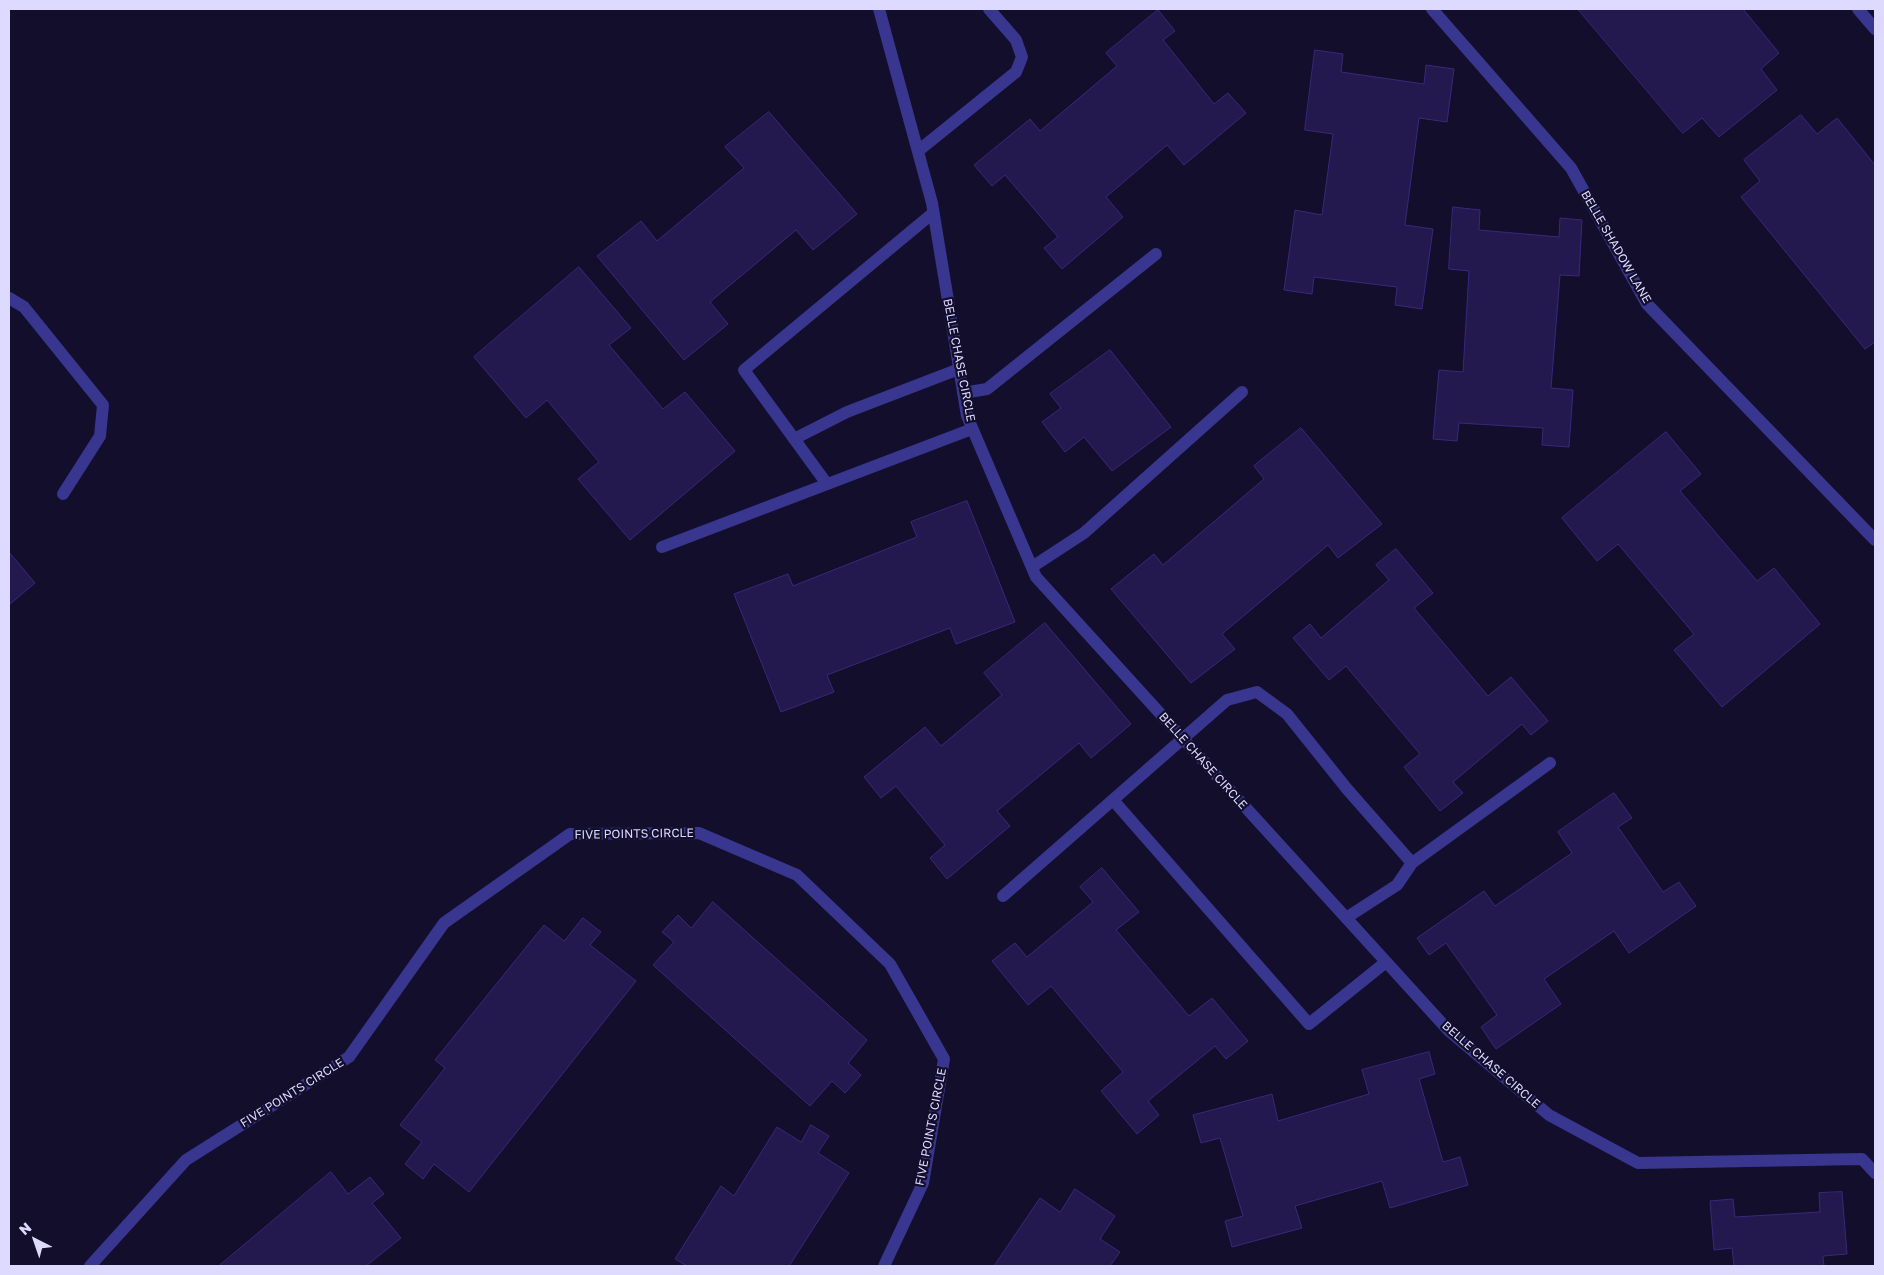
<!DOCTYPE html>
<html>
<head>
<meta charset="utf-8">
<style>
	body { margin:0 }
	#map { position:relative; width:1884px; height:1275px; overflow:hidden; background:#130e2b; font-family:"Golos Text",sans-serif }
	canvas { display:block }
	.frame { position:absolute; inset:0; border:10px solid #ddd9ff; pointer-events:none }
	.north { position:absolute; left:10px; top:1215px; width:50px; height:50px; -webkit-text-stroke:4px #130e2b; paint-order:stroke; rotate:319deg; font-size:14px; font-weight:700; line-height:20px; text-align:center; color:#ddd9ff }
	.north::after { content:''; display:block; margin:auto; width:18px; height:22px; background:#ddd9ff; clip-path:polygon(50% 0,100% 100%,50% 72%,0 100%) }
</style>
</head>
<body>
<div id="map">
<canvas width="1884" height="1275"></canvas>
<div class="frame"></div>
<div class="north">N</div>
</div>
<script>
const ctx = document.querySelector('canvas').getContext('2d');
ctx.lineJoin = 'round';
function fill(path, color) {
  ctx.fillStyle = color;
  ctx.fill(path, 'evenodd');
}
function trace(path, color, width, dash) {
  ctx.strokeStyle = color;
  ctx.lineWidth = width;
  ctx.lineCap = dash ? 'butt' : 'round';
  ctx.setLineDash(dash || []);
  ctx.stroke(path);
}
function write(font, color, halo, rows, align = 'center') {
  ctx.font = font + ' "Golos Text",sans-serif';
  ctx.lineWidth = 4.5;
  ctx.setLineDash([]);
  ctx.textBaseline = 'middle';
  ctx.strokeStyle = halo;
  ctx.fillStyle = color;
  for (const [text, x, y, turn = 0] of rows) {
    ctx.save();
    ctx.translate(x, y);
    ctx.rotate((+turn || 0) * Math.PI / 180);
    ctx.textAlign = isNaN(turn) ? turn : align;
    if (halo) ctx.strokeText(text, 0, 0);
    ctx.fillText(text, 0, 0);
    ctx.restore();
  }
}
const building = new Path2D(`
	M 1578,9 L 1743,9 L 1779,53 L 1761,69 L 1777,90 L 1719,137 L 1702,118 L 1683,133 Z
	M 1158,10 L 1175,31 L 1163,40 L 1214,104 L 1228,93 L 1246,113 L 1184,165 L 1167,145 L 1106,197 L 1123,217 L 1062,269 L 1044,248 L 1058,237 L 1005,175 L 992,186 L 974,165 L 1030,119 L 1040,131 L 1117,66 L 1106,53 Z
	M 1315,50 L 1343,54 L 1341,72 L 1424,84 L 1426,65 L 1454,69 L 1447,122 L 1419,118 L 1405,225 L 1433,229 L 1422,309 L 1395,305 L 1397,287 L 1314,277 L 1312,294 L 1284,290 L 1295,210 L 1322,215 L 1333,134 L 1305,130 Z
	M 769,112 L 857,214 L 813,250 L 796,230 L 710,302 L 728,324 L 684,360 L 597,256 L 641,221 L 657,241 L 744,168 L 725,147 Z
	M 1801,115 L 1817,134 L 1837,118 L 1875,165 L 1875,342 L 1865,349 L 1741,197 L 1760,181 L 1744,160 Z
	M 1453,207 L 1480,210 L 1479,230 L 1559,237 L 1560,218 L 1582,220 L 1579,276 L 1560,275 L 1551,388 L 1573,390 L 1569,447 L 1542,445 L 1543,428 L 1459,423 L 1457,441 L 1433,439 L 1439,370 L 1463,372 L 1469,271 L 1449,269 Z
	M 579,267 L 631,328 L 609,345 L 663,409 L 685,392 L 735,451 L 630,540 L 578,479 L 599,462 L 547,400 L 526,418 L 474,357 Z
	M 1110,350 L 1171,427 L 1112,471 L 1084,437 L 1065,452 L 1042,422 L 1061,408 L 1050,394 Z
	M 1301,428 L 1382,524 L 1338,558 L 1328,545 L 1222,634 L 1235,649 L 1191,683 L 1111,589 L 1154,554 L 1163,565 L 1264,479 L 1254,466 Z
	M 1666,432 L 1701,474 L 1680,491 L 1757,581 L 1774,568 L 1820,624 L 1722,707 L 1674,650 L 1694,634 L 1618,544 L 1597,561 L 1562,518 Z
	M 967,501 L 1015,622 L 956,644 L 950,628 L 827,675 L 834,692 L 781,712 L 734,594 L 788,574 L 793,586 L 917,537 L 911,522 Z
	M 1396,549 L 1433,593 L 1414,608 L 1488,696 L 1511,677 L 1548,721 L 1531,735 L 1522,724 L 1453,782 L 1463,793 L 1440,811 L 1404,767 L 1420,754 L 1346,666 L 1329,680 L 1293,638 L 1310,624 L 1321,638 L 1389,580 L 1376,565 Z
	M 9,552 L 35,583 L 9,605 Z
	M 1045,623 L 1131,724 L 1091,758 L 1079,743 L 997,811 L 1010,826 L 947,879 L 930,858 L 945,845 L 896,786 L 881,798 L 864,777 L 925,727 L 941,746 L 1002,695 L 984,673 Z
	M 1614,793 L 1632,818 L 1618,827 L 1663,892 L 1679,882 L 1696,906 L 1629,953 L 1614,931 L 1544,979 L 1561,1004 L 1496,1049 L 1481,1027 L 1497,1015 L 1446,943 L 1429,955 L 1417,938 L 1484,891 L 1495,906 L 1572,853 L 1558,832 Z
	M 1102,868 L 1139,912 L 1116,930 L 1189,1016 L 1212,998 L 1248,1041 L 1226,1059 L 1215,1046 L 1148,1101 L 1159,1115 L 1137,1134 L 1101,1091 L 1123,1072 L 1051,986 L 1028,1005 L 992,961 L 1015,943 L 1027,957 L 1093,902 L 1080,887 Z
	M 713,902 L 867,1040 L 848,1063 L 861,1075 L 845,1093 L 832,1081 L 810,1106 L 653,965 L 674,942 L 662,932 L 678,915 L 691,928 Z
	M 583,918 L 601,932 L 590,945 L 636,981 L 469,1192 L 434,1164 L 423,1179 L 405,1164 L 422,1142 L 400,1125 L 445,1068 L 435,1060 L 544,925 L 564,941 Z
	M 1429,1052 L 1435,1074 L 1419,1079 L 1443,1162 L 1460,1157 L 1468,1185 L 1390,1208 L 1382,1181 L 1295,1206 L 1302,1228 L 1232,1247 L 1225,1221 L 1243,1216 L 1220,1138 L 1201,1143 L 1193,1115 L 1272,1094 L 1278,1121 L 1369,1094 L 1362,1070 Z
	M 811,1125 L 829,1136 L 818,1153 L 849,1173 L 789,1266 L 687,1266 L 675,1259 L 721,1186 L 734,1196 L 777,1127 L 801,1142 Z
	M 331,1172 L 348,1194 L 370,1177 L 384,1194 L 372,1203 L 401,1238 L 366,1266 L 219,1266 Z
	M 1075,1189 L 1115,1216 L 1100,1239 L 1120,1252 L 1110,1266 L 994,1266 L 1040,1198 L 1060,1212 Z
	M 1842,1192 L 1847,1254 L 1823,1256 L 1824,1266 L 1734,1266 L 1732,1248 L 1714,1250 L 1710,1201 L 1733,1199 L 1735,1217 L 1820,1212 L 1819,1193 Z`);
const minor = new Path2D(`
	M 879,9 L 932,203 L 967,416 L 1036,577 L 1449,1031 L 1549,1115 L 1638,1163 L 1862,1159 L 1875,1173
	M 1432,9 L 1571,168 L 1647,304 L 1875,540
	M 1858,9 L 1875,29
	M 918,151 L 1016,72 L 1022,57 L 1016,40 L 989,9
	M 9,298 L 24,307 L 103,405 L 100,436 L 63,494
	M 963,393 L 987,389 L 1156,254
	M 794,439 L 847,412 L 959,369
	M 827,484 L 744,370 L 933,213
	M 662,547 L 972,429
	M 1032,567 L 1084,533 L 1242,392
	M 1113,800 L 1309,1024 L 1386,962
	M 1412,863 L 1550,763
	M 1003,896 L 1227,700 L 1257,692 L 1287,714 L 1347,789 L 1412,863 L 1397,885 L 1346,918
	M 90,1266 L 186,1160 L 349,1057 L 444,923 L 570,834 L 699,833 L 797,875 L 890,964 L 944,1059 L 923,1183 L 884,1266`);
const streetNames = [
	["BELLE SHADOW LANE",1616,247,60],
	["BELLE CHASE CIRCLE",959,360,79],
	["BELLE CHASE CIRCLE",1203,761,48],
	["FIVE POINTS CIRCLE",634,834,-1],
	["BELLE CHASE CIRCLE",1491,1065,41],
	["FIVE POINTS CIRCLE",292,1093,-32],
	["FIVE POINTS CIRCLE",931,1127,-79]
];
fill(building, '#23194e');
trace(building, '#38297c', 1);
trace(minor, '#38368e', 12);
write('12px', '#ddd9ff', '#130e2b', streetNames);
</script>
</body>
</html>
